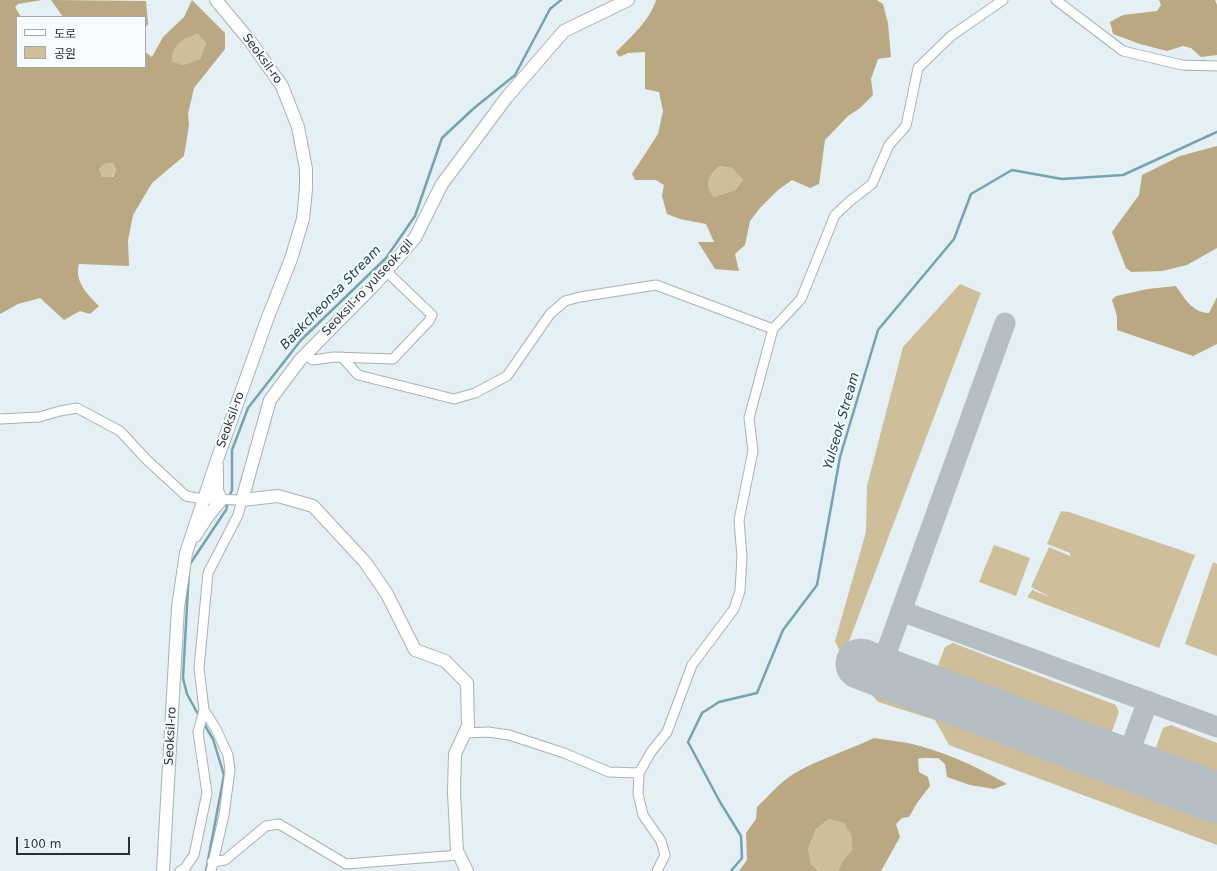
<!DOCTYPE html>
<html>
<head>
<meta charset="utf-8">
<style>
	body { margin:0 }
	#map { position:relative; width:1217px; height:871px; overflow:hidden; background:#e5f0f4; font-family:"DejaVu Sans","Noto Sans KR",sans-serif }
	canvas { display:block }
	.legend { position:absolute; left:16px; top:16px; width:130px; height:52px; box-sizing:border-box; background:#f6fcff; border:1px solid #a5aaad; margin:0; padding:5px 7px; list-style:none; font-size:12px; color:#2c3031 }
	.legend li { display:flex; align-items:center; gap:8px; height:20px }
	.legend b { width:20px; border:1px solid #a5aaad }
	.scale { position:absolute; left:16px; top:837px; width:114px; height:18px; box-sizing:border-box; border:2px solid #2c3031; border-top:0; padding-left:5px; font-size:12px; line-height:14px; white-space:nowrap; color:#2c3031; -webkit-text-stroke:3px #f6fcff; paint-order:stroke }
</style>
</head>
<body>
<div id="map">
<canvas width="1217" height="871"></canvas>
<ul class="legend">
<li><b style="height:5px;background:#fff"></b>도로</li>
<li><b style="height:11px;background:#cebe9a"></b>공원</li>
</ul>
<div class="scale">100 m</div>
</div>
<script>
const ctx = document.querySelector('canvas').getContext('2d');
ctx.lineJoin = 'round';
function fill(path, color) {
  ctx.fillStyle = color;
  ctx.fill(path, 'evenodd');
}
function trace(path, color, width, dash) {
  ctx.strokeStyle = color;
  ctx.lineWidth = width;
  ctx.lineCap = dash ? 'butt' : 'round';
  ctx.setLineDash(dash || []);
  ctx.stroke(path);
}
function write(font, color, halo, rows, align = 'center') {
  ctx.font = font + ' "DejaVu Sans",sans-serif';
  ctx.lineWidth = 4;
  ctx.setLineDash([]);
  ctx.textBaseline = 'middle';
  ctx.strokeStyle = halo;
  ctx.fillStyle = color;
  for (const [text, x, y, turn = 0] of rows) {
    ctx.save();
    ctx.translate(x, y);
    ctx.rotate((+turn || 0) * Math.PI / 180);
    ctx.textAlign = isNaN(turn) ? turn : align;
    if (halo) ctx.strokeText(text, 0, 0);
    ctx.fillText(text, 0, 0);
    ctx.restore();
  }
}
const green = new Path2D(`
	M 198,34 L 206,43 L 200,59 L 183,65 L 172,61 C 172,44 183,38 198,34 Z
	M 113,163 L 116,170 L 112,177 L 102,177 L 99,169 L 104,164 Z
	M 719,166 L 732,168 L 743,180 L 735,190 L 714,197 C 704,184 709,178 719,166 Z
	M 960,284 L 981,293 L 843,657 L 866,684 L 1217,815 L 1217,845 L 949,745 L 935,720 L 878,702 L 845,663 L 835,641 L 866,532 L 867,486 L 903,347 Z
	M 1061,511 L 1069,512 L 1195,555 L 1159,648 L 1027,597 L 1032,590 L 1050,597 L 1031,587 L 1049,547 L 1070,556 L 1070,553 L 1047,544 Z
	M 994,545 L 1030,558 L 1016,596 L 979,582 Z
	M 1213,562 L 1217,564 L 1217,656 L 1185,644 Z
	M 953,643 L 1116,705 L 1119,712 L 1111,734 L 1104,736 L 941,675 L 937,668 L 945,647 Z
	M 1171,725 L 1217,743 L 1217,779 L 1158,756 L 1155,750 L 1163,728 Z
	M 829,819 L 844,823 L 852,837 L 852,851 L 842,862 L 838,871 L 819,871 L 811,864 L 808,849 L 816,829 Z`);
const forest = new Path2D(`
	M 0,0 L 42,0 L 18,4 L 15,7 L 21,17 L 17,17 L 17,67 L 145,67 L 145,52 L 152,57 L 163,37 L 184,17 L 192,0 L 225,33 L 225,49 L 194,88 L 188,114 L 189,125 L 184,156 L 152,183 L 133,215 L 128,240 L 129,266 L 79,264 C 74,281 87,294 99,306 L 90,314 L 80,311 L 64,320 L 40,298 L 18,304 L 0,314 ZM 198,34 L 206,43 L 200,59 L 183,65 L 172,61 C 172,45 183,38 198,34 ZM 113,163 L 116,170 L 113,177 L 102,177 L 99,169 L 104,164 Z
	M 51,0 L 146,1 L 148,24 L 145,28 L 145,17 L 63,17 Z
	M 656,0 L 877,0 L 883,4 L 888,23 L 891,57 L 878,59 L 871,79 L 873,95 L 860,108 L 848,116 L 825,140 L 819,184 L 810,188 L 792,180 L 778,190 L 760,208 L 750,221 L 745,245 L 735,254 L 739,271 L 715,269 L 698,242 L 714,242 L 706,224 L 680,219 L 667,214 L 662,196 L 664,185 L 656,180 L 635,180 L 632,174 L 658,134 L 663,111 L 659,92 L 645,89 L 645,52 L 628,53 L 619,57 L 616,52 C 631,37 650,20 656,0 ZM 719,166 L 732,168 L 743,180 L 735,190 L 714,197 C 704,184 709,177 719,166 Z
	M 1159,0 L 1215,0 L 1217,5 L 1217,55 L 1201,57 L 1191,48 L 1183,46 L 1167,51 L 1140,44 L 1113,34 L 1110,22 L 1123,15 L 1157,11 L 1161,5 Z
	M 1217,146 L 1217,248 L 1187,265 L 1162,271 L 1131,272 L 1126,268 L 1112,232 L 1139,195 L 1142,175 L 1180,156 Z
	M 1176,286 C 1184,298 1193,313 1209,313 L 1217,297 L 1217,344 L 1193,356 L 1117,330 L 1117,316 L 1112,300 L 1116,296 L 1148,289 Z
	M 874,738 C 885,740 897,741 908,743 C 943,751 976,766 1007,784 L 994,789 L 970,785 L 947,777 L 945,764 L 938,758 C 931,759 924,757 918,759 L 919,772 L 928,777 L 930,786 L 917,803 L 909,817 L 902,818 L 896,824 L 900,837 L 881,871 L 838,871 L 842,862 L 852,850 L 852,837 L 844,823 L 829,819 L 816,829 L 808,849 L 811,864 L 819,871 L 739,871 L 747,860 L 746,833 L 756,819 L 757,807 C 768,797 779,783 792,775 C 818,759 847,751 874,738 Z`);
const stream = new Path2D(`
	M 229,497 L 232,490 L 232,450 L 248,408 L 301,340 L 386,258 L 415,216 L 442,138 L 473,109 L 515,75 L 550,9 L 561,0
	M 190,564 L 226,510 L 228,502
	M 189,569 L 183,678 L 187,694 L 199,716
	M 204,724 L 213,739 L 224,775 L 206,871
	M 731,871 L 742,858 L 741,836 L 720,802 L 688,742 L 702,713 L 719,702 L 757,693 L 783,630 L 817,585 L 840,457 L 878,330 L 954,239 L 971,194 L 1012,170 L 1062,179 L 1123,175 L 1217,132`);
const taxiway = new Path2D(`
	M 901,611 L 1217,727
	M 880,670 L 1005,323
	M 1125,763 L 1148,701`);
const runway = new Path2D(`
	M 861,664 L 1217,798`);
const street = new Path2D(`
	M 1056,0 L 1123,51 L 1182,65 L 1217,66
	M 306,355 L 313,360 L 334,357 L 393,359 L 429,321 L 432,315 L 386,271
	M 342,357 L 358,375 L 454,399 L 475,393 L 507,376 L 550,314 L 565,301 L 580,297 L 656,285 L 773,329
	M 0,419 L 39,417 L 60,411 L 77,408 L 120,431 L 146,459 L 186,496 L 203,499 L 242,500 L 238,515 L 208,573 L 199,668 L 204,710 L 198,732 L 207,793 L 194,855 L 185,868 L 180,871
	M 204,710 L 216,729 L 228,755 L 230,770 L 224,815 L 211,871
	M 465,733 L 488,732 L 509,735 L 564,753 L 609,772 L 639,773
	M 212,862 L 225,860 L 266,826 L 279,824 L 346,864 L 459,855
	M 657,871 L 665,855 L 661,841 L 643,815 L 638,794 L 639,773 L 651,752 L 667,732 L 692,665 L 734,609 L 740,591 L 742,557 L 739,520 L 753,451 L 749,418 L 773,329 L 801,299 L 835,215 L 850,201 L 872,184 L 889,145 L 906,126 L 918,68 L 951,36 L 1003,0`);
const secondary = new Path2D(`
	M 195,536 L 208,516 L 221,500 L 217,490 L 217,467
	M 163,871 L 178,607 L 186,553 L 218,457 L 268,317 L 291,259 L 303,219 L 306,189 L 306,169 L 298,127 L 282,86 L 250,41 L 216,0
	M 467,871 L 457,851 L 454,793 L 455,754 L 468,726 L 467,683 L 445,661 L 415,650 L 387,594 L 365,562 L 313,506 L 278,496 L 242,500 L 270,400 L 300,360 L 375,284 L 415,238 L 442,184 L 507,97 L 564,31 L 628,0`);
const streetNames = [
	["Seoksil-ro",262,59,54],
	["Seoksil-ro yulseok-gil",368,288,-47],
	["Seoksil-ro",231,420,-70],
	["Seoksil-ro",171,736,-87]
];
const waterNames = [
	["Baekcheonsa Stream",331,298,-46],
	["Yulseok Stream",842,421,-74]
];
fill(green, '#cebe9a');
fill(forest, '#b9a882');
trace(stream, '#74a3b2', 2.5);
trace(taxiway, '#b5bec2', 21);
trace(runway, '#b5bec2', 51);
trace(street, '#a8b2b5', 11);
trace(secondary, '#a8b2b5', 14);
trace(street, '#fff', 9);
trace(secondary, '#fff', 12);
write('12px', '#2c3031', '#f6fcff', streetNames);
write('italic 13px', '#15404c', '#f6fcff', waterNames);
</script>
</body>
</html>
